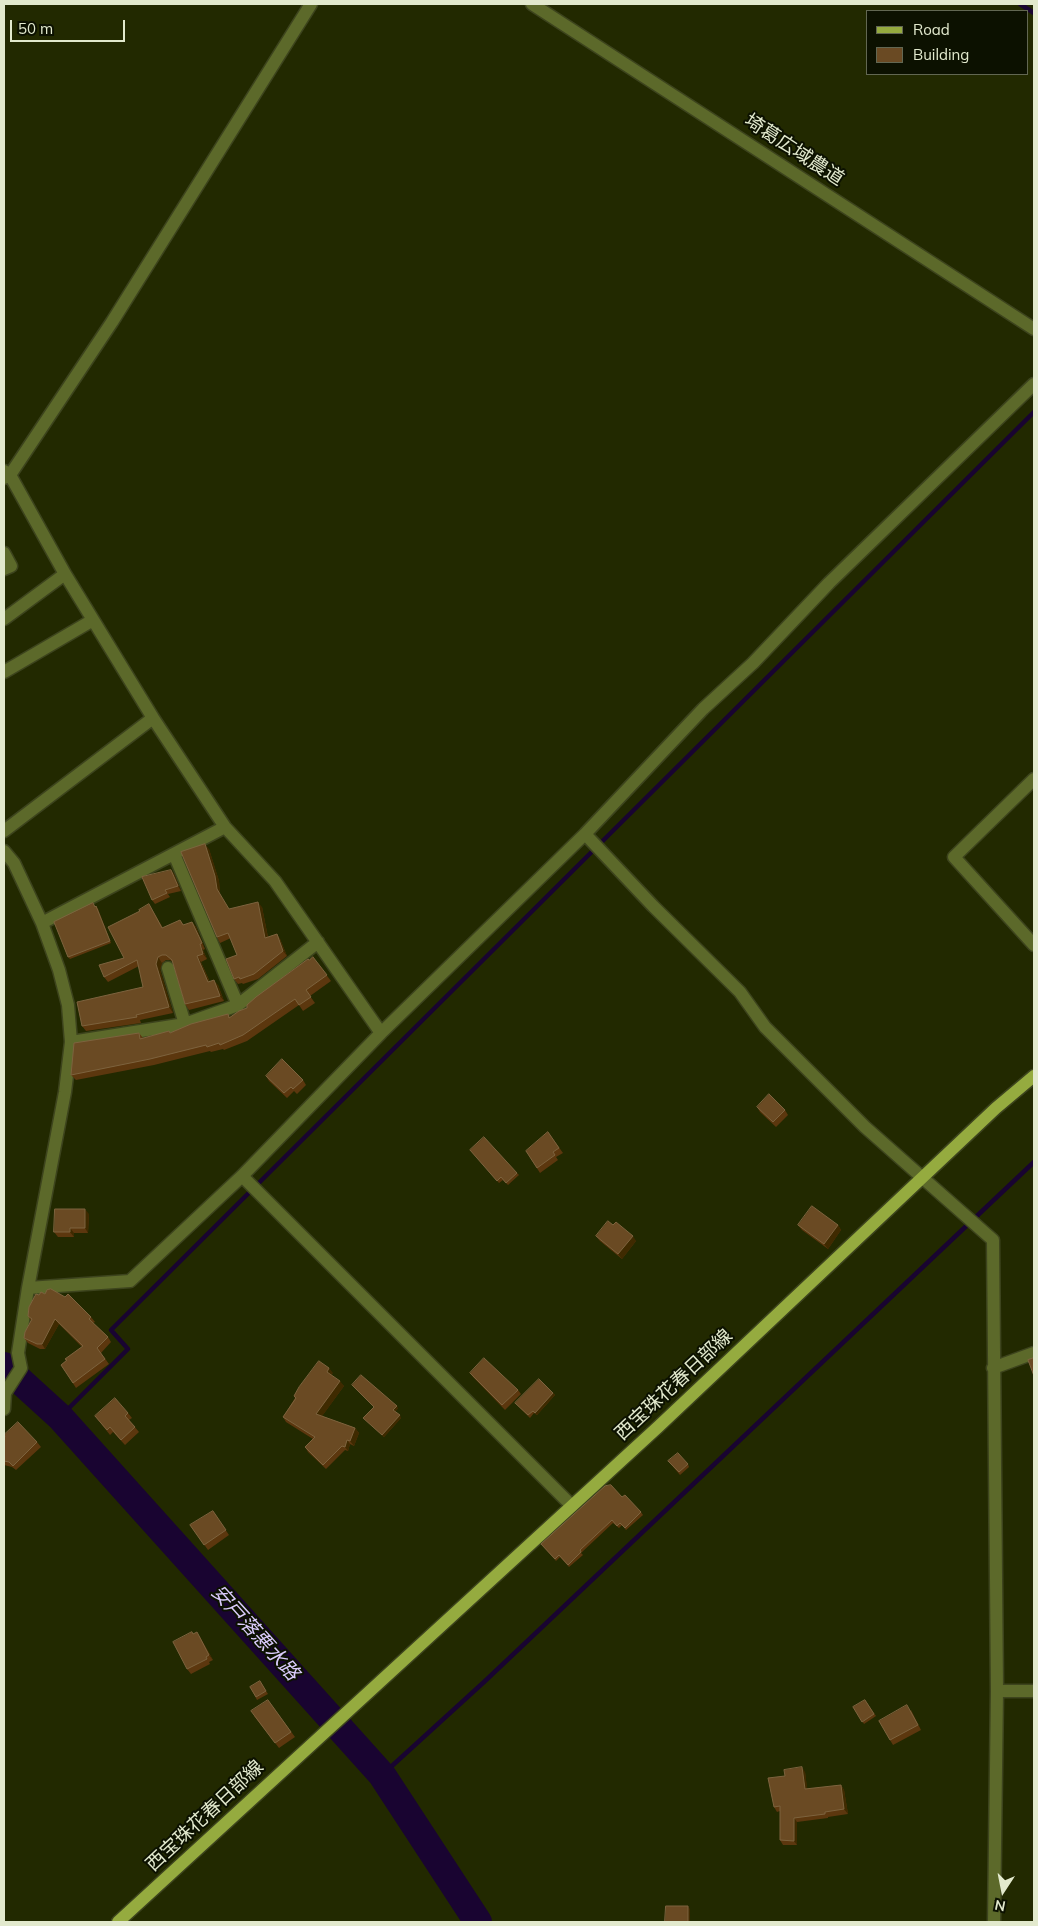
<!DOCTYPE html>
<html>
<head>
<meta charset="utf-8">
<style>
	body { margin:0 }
	#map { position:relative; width:1038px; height:1926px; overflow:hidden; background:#222900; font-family:Mulish,sans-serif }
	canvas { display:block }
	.frame { position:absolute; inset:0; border:5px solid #e2e9cd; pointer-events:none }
	.legend { position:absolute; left:866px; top:10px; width:162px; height:65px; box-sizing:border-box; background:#0c1100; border:1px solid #626752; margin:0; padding:6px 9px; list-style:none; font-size:15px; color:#e2e9cd }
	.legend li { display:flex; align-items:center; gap:10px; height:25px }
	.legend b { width:25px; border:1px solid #626752 }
	.north { position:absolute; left:978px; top:1866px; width:50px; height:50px; -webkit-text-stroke:4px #0c1100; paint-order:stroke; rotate:191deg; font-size:14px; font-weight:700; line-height:20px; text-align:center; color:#e2e9cd }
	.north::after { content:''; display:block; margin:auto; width:18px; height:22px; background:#e2e9cd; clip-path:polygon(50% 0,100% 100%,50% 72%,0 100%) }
	.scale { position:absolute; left:10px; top:20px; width:115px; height:22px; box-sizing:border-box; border:2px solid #e2e9cd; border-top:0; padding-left:6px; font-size:15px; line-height:18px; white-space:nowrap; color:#e2e9cd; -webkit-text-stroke:4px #0c1100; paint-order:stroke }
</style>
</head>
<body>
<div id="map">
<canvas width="1038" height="1926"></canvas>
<div class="frame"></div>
<ul class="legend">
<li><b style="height:6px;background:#95ab3f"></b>Road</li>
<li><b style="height:14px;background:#6a4a23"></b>Building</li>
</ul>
<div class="north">N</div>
<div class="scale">50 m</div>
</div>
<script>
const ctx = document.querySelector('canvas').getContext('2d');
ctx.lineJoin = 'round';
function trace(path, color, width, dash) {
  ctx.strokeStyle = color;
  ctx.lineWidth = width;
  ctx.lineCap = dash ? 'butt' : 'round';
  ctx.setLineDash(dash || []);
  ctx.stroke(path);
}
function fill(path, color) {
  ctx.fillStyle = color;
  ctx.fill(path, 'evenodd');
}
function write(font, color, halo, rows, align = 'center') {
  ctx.font = font + ' Mulish,"Noto Sans JP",sans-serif';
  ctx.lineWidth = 4;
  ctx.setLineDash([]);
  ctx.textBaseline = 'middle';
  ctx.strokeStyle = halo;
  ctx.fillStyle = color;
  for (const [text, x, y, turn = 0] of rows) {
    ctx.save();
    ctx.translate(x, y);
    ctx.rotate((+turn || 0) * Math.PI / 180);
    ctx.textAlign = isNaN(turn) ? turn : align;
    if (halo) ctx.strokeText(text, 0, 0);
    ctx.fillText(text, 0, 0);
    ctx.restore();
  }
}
const stream = new Path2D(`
	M 1020,4 L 1034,13
	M 60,1417 L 128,1349 L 111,1330 L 1034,412
	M 382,1775 L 484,1682 L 1034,1162`);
const river = new Path2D(`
	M 4,1366 L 60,1417 L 382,1775 L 478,1922`);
const minor = new Path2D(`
	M 532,4 L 1034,329
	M 4,471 L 10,475 L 65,574 L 153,718 L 225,827 L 275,881 L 381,1033
	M 4,478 L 10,475 L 112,322 L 311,4
	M 4,553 L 11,566 L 4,569
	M 4,619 L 65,574
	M 4,672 L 93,620
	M 1034,779 L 954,857 L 1034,945
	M 4,831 L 153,718
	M 585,834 L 653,906 L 740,992 L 765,1027 L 865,1127 L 993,1240 L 997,1691 L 994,1922
	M 4,851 L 14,863 L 42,923 L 59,970 L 68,1005 L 71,1042 L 65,1092 L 28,1288 L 18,1353 L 21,1368 L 5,1393 L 4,1409
	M 174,854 L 238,1005
	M 42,923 L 225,827
	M 168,968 L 185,1024
	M 71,1042 L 185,1024 L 238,1005 L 318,942
	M 242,1176 L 572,1506
	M 28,1288 L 130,1281 L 242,1176 L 381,1033 L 585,834 L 703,709 L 753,663 L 829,583 L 1034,384
	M 993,1368 L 1034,1353
	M 997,1691 L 1034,1691`);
const major = new Path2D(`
	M 118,1922 L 658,1427 L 996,1108 L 1034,1076`);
const wall = new Path2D(`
	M 209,849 L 219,881 L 220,894 L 229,909 L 262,907 L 268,937 L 277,934 L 280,939 L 287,956 L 258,979 L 243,984 L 242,983 L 238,984 L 234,979 L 237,955 L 231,938 L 220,943 L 217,937 Z
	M 171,870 L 174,874 L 181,891 L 168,894 L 170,897 L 155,904 L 152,900 Z
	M 93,903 L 95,907 L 96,906 L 98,909 L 111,943 L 70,959 L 68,957 Z
	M 149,904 L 163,928 L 180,920 L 184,925 L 192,922 L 196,927 L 205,949 L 203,950 L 207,959 L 201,962 L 210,982 L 218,985 L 224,1001 L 189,1010 L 185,1004 L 173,962 L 170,960 L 166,960 L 162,963 L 160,970 L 173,1013 L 140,1020 L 141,1023 L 86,1031 L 82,1026 L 143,987 L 139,966 L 108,982 L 104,977 L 124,958 L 140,911 Z
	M 313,957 L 331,981 L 310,996 L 315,1003 L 303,1011 L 299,1005 L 247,1041 L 224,1050 L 223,1049 L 211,1052 L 210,1051 L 154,1065 L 76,1080 L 71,1075 L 139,1033 L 143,1038 L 170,1033 L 228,1014 L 230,1017 L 247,1008 Z
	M 266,1076 L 303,1080 L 306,1085 L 297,1094 L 294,1091 L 287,1098 L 269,1081 Z
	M 757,1107 L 785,1110 L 788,1115 L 776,1127 L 760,1112 Z
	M 548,1132 L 563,1153 L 556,1157 L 558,1160 L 540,1173 L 526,1151 Z
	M 470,1150 L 517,1173 L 519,1175 L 508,1185 L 503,1180 L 499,1183 Z
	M 89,1214 L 88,1233 L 74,1233 L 74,1237 L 58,1237 L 54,1232 Z
	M 613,1225 L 636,1241 L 622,1259 L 600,1241 L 596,1236 Z
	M 798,1225 L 838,1225 L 841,1230 L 828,1249 L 802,1230 Z
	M 28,1316 L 91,1317 L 95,1322 L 93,1323 L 108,1337 L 111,1342 L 101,1353 L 109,1364 L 76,1388 L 61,1365 L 66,1361 L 65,1359 L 82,1347 L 59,1324 L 45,1349 L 40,1349 L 28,1343 L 24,1338 L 31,1321 Z
	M 333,1373 L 331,1375 L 344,1386 L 322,1416 L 355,1428 L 359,1433 L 354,1446 L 350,1444 L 348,1451 L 345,1450 L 326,1469 L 308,1452 L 305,1447 L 313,1439 L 286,1422 L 283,1417 L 295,1398 L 294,1396 Z
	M 470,1373 L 518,1390 L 521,1394 L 505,1410 L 473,1377 Z
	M 352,1385 L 398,1408 L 395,1412 L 401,1418 L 384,1437 L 363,1418 L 374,1407 Z
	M 553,1393 L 555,1395 L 537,1415 L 534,1413 L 530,1418 L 515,1403 Z
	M 128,1413 L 132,1418 L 129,1420 L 139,1432 L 125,1445 L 113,1432 L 110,1435 L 95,1416 Z
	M 4,1438 L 37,1442 L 41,1447 L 16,1470 L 12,1467 L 4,1465 Z
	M 668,1461 L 688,1464 L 689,1467 L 680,1475 Z
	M 622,1497 L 641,1512 L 643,1515 L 626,1530 L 622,1525 L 619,1528 L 613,1523 L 581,1553 L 583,1555 L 569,1567 L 560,1557 L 556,1561 L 541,1544 Z
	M 213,1511 L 229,1535 L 208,1550 L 190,1525 Z
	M 193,1634 L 200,1637 L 213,1660 L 209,1662 L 210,1664 L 191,1674 L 187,1669 Z
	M 260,1681 L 268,1694 L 257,1700 L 250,1687 Z
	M 268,1700 L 295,1737 L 279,1748 L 254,1716 Z
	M 865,1700 L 876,1716 L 864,1724 L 853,1707 Z
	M 911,1710 L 921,1730 L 893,1745 L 890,1740 Z
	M 805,1772 L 807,1789 L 841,1785 L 844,1790 L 848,1814 L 828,1817 L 828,1818 L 797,1822 L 797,1845 L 783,1845 L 780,1840 L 780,1811 L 777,1812 L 774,1807 L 785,1776 Z`);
const shadedWall = new Path2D(`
	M 205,844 L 209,849 L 219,881 L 220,894 L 217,889 Z
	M 171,870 L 174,874 L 181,891 L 178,886 Z
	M 258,902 L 262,907 L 269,943 L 265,938 Z
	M 96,906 L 98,909 L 111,943 L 110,941 Z
	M 192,922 L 196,927 L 205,949 L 202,943 Z
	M 277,934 L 280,939 L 287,956 L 283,951 Z
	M 200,944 L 203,950 L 207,959 L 203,954 Z
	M 197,956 L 201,962 L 212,988 L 208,982 Z
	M 158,957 L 162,963 L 160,970 L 173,1013 L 169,1007 L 156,964 Z
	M 214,980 L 218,985 L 224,1001 L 220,996 Z
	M 85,1209 L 89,1214 L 88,1233 L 85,1228 Z
	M 838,1225 L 841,1230 L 828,1249 L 824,1244 Z
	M 70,1228 L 74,1233 L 74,1237 L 70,1232 Z
	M 633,1236 L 636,1241 L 622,1259 L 618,1254 Z
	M 55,1319 L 59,1324 L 45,1349 L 42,1344 Z
	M 329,1368 L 333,1373 L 330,1376 L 327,1372 Z
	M 340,1381 L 344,1386 L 320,1419 L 316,1414 Z
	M 553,1393 L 555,1395 L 537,1415 L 535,1413 Z
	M 397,1406 L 398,1408 L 395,1412 L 393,1410 Z
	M 400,1415 L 401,1418 L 384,1437 L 382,1435 Z
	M 355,1428 L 359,1433 L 354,1446 L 350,1441 Z
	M 347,1440 L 350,1444 L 348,1451 L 345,1447 Z
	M 197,1632 L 200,1637 L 213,1660 L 209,1655 Z
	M 802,1767 L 805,1772 L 808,1794 L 805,1789 Z
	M 841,1785 L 844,1790 L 848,1814 L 844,1809 Z
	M 794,1818 L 797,1822 L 797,1845 L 794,1841 Z
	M 688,1906 L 690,1909 L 690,1922 L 688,1922 Z`);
const building = new Path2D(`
	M 205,844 L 215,876 L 217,889 L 229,909 L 258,902 L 265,938 L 277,934 L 283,951 L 254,974 L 240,979 L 239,977 L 234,979 L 226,959 L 237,955 L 228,933 L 217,937 L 181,852 Z
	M 171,870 L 178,886 L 165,890 L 167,893 L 152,900 L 142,877 Z
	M 93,903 L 95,907 L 96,906 L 110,941 L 68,957 L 54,922 Z
	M 149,904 L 162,928 L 180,920 L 183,925 L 192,922 L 202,943 L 200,944 L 203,954 L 197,956 L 208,982 L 214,980 L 220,996 L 185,1004 L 172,960 L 166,955 L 162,955 L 158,957 L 156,964 L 169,1007 L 136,1015 L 137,1017 L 82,1026 L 77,1002 L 143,987 L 137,960 L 104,977 L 99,965 L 124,958 L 108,927 L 140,911 L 139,910 Z
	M 313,957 L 327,975 L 306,990 L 311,997 L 299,1005 L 295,999 L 243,1035 L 220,1045 L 219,1043 L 207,1047 L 206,1045 L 150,1059 L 71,1075 L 74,1043 L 139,1033 L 140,1039 L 169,1031 L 170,1033 L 191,1024 L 228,1014 L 229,1018 L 239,1011 L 247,1008 L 247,1005 L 256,997 L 308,959 L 309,960 Z
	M 282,1059 L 303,1080 L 293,1089 L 291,1087 L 284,1093 L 266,1076 Z
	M 769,1094 L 785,1110 L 773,1122 L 757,1107 Z
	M 548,1132 L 559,1148 L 553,1152 L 555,1155 L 537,1168 L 526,1151 Z
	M 484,1137 L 517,1173 L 506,1183 L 501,1177 L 497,1181 L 470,1150 Z
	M 812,1206 L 838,1225 L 824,1244 L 798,1225 Z
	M 55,1209 L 85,1209 L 85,1228 L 70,1228 L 70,1232 L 54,1232 Z
	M 608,1221 L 613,1225 L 616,1222 L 633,1236 L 618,1254 L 596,1236 Z
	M 51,1289 L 65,1297 L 68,1294 L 91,1317 L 89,1319 L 108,1337 L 97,1348 L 105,1359 L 73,1383 L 61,1365 L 67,1360 L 65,1359 L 83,1346 L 55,1319 L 42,1344 L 37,1344 L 24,1338 L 25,1332 L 32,1319 L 28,1316 L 29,1307 L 36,1294 L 39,1295 L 41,1292 L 45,1294 L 47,1290 Z
	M 484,1358 L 518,1390 L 502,1405 L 470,1373 Z
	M 1034,1358 L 1034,1376 L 1028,1360 Z
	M 319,1361 L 329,1368 L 327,1372 L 340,1381 L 316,1414 L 355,1428 L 350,1441 L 347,1440 L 345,1447 L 342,1446 L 323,1465 L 305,1447 L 315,1437 L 283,1417 L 296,1398 L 294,1396 L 299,1387 Z
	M 361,1375 L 397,1406 L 393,1410 L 400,1415 L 382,1435 L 363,1418 L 374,1407 L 352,1385 Z
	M 539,1379 L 553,1393 L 535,1413 L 533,1411 L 528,1415 L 515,1403 Z
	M 115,1398 L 128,1413 L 125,1416 L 135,1427 L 121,1440 L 110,1427 L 107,1430 L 95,1416 Z
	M 18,1422 L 37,1442 L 13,1466 L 9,1462 L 4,1461 L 4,1438 L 5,1436 L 4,1435 Z
	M 678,1453 L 688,1464 L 679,1472 L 668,1461 Z
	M 611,1485 L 622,1497 L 625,1495 L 641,1512 L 625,1528 L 620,1523 L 617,1526 L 612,1520 L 580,1550 L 581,1552 L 568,1565 L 559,1555 L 555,1559 L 541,1544 L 605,1486 Z
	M 213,1511 L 226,1530 L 204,1545 L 190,1525 Z
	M 192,1632 L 193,1634 L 197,1632 L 209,1655 L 206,1657 L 207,1659 L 187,1669 L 173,1642 Z
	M 260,1681 L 266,1691 L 256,1697 L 250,1687 Z
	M 268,1700 L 291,1732 L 275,1743 L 251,1711 Z
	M 865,1700 L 874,1714 L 862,1722 L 853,1707 Z
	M 907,1705 L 918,1725 L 890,1740 L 879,1721 Z
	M 802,1767 L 805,1789 L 841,1785 L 844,1809 L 825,1812 L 825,1814 L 794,1818 L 794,1841 L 780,1840 L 780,1806 L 774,1807 L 768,1778 L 785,1776 L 784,1770 Z
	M 666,1906 L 688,1906 L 688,1922 L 665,1922 Z`);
const streetNames = [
	["埼葛広域農道",794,150,33],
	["西宝珠花春日部線",674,1385,-43],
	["西宝珠花春日部線",205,1816,-43]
];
const waterNames = [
	["安戸落悪水路",255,1633,48]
];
trace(stream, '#190431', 4.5);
trace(river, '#190431', 28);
trace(minor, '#3d441d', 15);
trace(major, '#3d441d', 15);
trace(minor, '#5c692a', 12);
trace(major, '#95ab3f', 12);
fill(wall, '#5c370e');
fill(shadedWall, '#3f2a00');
fill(building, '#6a4a23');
trace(building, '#7d633e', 1);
write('19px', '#e2e9cd', '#0c1100', streetNames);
write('italic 20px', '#dacbfb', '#0c1100', waterNames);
</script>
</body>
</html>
